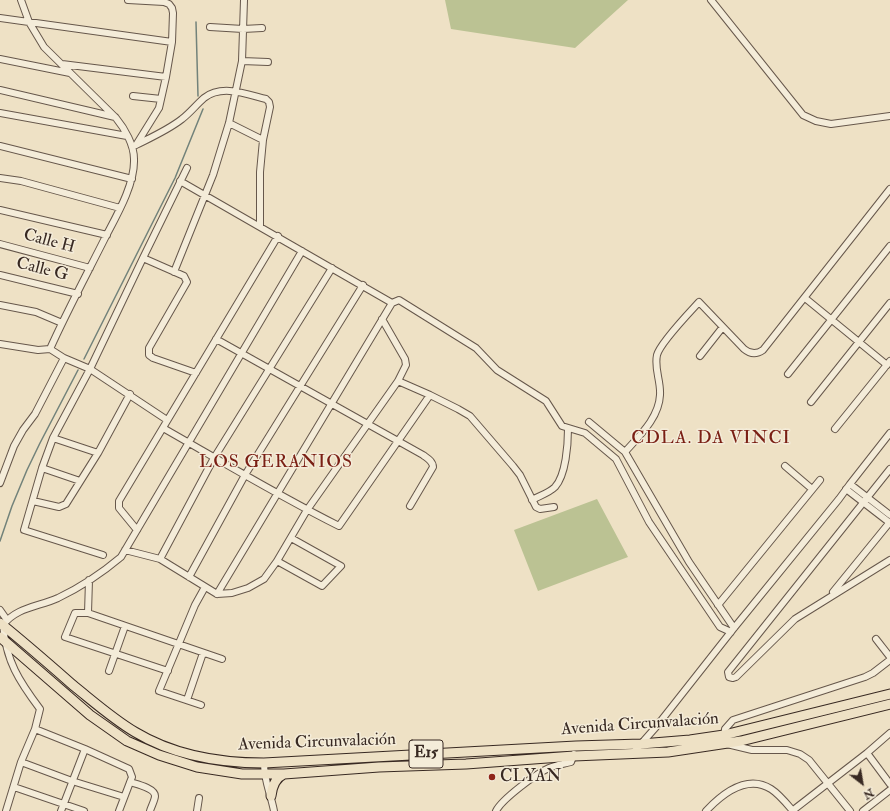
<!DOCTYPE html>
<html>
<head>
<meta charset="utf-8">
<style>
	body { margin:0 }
	#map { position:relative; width:890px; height:811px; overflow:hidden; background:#eee1c5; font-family:"IM FELL Double Pica",serif }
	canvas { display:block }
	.north { position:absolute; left:842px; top:763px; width:40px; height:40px; -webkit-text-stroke:3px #f4ecd9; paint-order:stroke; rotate:149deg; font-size:11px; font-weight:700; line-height:16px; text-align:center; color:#382922 }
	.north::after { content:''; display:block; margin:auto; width:14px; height:18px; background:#382922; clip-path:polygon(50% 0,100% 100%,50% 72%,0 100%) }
</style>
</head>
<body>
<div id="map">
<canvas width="890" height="811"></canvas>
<div class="north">N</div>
</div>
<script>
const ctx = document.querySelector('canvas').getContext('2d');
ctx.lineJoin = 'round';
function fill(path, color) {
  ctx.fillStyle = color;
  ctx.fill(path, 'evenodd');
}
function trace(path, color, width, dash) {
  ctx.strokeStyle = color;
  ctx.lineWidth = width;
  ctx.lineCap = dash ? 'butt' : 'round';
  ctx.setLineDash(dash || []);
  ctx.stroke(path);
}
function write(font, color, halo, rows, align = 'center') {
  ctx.font = font + ' "IM FELL Double Pica",serif';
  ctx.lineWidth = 3;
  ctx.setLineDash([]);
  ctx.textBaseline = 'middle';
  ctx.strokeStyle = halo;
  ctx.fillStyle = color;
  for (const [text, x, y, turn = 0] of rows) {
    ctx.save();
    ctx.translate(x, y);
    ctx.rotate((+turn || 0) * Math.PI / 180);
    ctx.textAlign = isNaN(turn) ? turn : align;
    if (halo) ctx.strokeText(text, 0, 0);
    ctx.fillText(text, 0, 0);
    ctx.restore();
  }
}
const green = new Path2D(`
	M 445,0 L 628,0 L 575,48 L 451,29 Z
	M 597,499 L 628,557 L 538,591 L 514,530 Z`);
const stream = new Path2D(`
	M 196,22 L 198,96
	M 84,359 L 175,178 L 203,109
	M 0,541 L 12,506 L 27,470 L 40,443 L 78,370`);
const minor = new Path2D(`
	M 21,0 L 29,22 L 44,47 L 116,118 C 125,129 134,145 134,159 C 135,184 117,215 106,236 C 87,274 67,311 50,349
	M 128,0 L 164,2 L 169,4 L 172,8 L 173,13 L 172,42 L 166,77 L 159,108 L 136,145
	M 711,0 L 803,115 L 816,121 L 831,124 L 890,116
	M 0,18 L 172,42
	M 210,27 L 243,29 L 262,28
	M 0,59 L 70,73
	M 242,61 L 268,62
	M 62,64 L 166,77
	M 0,90 L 115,117
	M 133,96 L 161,99
	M 0,113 L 127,136
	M 229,123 L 263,140
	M 136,145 C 152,137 168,130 182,119 C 190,113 196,105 204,98 C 222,84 246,94 266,99 L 269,102 L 270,107 L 263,140 L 260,172 L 260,226
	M 0,146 L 132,179
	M 0,178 L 21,181 L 120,208
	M 0,210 L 107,235
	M 0,244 L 90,268
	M 143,258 L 184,276 L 187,282 L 149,348 L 149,355 L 153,358 L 196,373
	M 174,272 L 213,175 L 229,123 L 242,61 L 244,0
	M 0,275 L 78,294
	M 805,298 L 887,365
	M 392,303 L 399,300 L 476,348 L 497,370 L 546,401 L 562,426 L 585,433 L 616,459 L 649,522 L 720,627 L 731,632
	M 0,305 L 36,312 L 62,323
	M 216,339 L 423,455 C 427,458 433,461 433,467 L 410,506
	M 0,344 L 38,350 L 50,349
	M 50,349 L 64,358 L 90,369 L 167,420
	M 700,356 L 722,328
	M 788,374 L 890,246
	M 398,381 L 430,395 L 458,409 L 470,416 L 513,466 L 520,475 L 536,507 L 540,509 L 554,507
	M 811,402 L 890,303
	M 589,422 L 625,452 L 689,562 L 734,628
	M 163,428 C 221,461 279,496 339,526 L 430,395
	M 835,429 L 890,361
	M 53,438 L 98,453
	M 625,452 C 639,436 659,418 660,395 C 661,381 654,369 657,355 C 660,343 689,313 699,302 L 744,349 C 750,354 756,355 763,350 L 890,189
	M 785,466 L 812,489
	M 42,468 L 80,481
	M 890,469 L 728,672 L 729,677 L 733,678 L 736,677 L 795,619 L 890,560
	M 0,483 L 14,446 L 23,430 L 35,414 L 64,358
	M 850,484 L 890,515
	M 846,489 L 890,523
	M 532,500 C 539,496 549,493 555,487 C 566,475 568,444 568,429
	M 33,501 L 59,507 L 66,504 L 98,453 L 130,394
	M 137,530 L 119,508 L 119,501 L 278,236
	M 125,550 L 160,559 L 217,594 L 392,303 L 180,181
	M 103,555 L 24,530 L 42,468 L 53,438 L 90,369 L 143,258 L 187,168
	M 160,559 L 214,458 L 332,268
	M 277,561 L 322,586 L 341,566 L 291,538
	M 189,577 L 245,475 L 363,285
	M 89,580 L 88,613 L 222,659
	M 833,592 L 890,522
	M 217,594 L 232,593 L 248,588 L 264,579 L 277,561 L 307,510 L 398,381 L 406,365 L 405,359 L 382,319
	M 718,605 L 820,480
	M 0,610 L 7,620
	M 88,613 L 75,613 L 65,637 L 168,671
	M 876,639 L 890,657
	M 109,671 L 125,626
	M 187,700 L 203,653
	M 201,705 L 159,691 L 195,605 L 205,587
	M 35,729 L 85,749 L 129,769 L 132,777 L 119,811
	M 724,737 L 725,729 L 733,720 L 865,677 L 873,673 L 890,660
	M 727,744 L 752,750 L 787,750 L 800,754 L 809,760 L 850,811
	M 633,753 L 656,727 L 734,628 L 839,499 L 850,484 L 890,433
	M 867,753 L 890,733
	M 21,762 L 72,781 L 124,797
	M 264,763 C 264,780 271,795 274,811
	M 130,782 C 136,784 155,788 155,796 C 155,800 151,807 150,811
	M 14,787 L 84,811
	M 6,811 L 21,762 L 35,729 L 40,709 C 19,681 6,661 3,625 C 17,607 38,607 58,598 C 81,587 102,573 121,557 L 302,251
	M 61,811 L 85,749
	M 197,811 L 199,798
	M 496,811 C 502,799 537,773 549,768 C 556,765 564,764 571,762 L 574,754
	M 706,811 C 722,794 747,774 771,789 C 779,794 787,804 793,811
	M 792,811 L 867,753 L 890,784
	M 863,811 L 890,790`);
const highway = new Path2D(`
	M 0,623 C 25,643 50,665 74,686 C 94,702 113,719 135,732 C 173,755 219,763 264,763 L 576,746 L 641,744 L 690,740 L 724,735 L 890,694
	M 0,637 L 90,715 L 127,741 L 159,755 L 197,767 L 242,774 L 284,774 L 379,767 L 466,764 L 574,756 L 668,752 L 741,741 L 890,704
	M 271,796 C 272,787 275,778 284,774`);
const markers = [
	[492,777,4,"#8f2418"]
];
const shields = [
	[426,754,34]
];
const shieldNames = [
	["E15",426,754]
];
const streetNames = [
	["Calle H",49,242,15],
	["Calle G",42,270,14],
	["Avenida Circunvalación",640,725,-4],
	["Avenida Circunvalación",317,743,-2]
];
const poiNames = [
	["CLYAN",500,777]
];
const neighbourhoodNames = [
	["CDLA. DA VINCI",711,439],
	["LOS GERANIOS",276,463]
];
fill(green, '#bbc293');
trace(stream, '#72827a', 1.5);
trace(minor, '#66574b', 8);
trace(highway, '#382922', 11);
trace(minor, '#f4ecd9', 6);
trace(highway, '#eee1c5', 9);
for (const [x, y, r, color] of markers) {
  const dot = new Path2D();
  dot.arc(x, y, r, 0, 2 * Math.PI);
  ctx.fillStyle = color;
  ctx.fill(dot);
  trace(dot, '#f4ecd9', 1.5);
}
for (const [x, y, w] of shields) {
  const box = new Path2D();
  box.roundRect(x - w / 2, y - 14, w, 28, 3);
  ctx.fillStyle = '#f4ecd9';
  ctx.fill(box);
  trace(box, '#382922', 1);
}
write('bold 16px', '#382922', null, shieldNames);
write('17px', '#382922', '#f4ecd9', streetNames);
write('17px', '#382922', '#f4ecd9', poiNames, 'left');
ctx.letterSpacing = '1px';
write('18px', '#7a1f14', '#f4ecd9', neighbourhoodNames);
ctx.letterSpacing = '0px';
</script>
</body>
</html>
